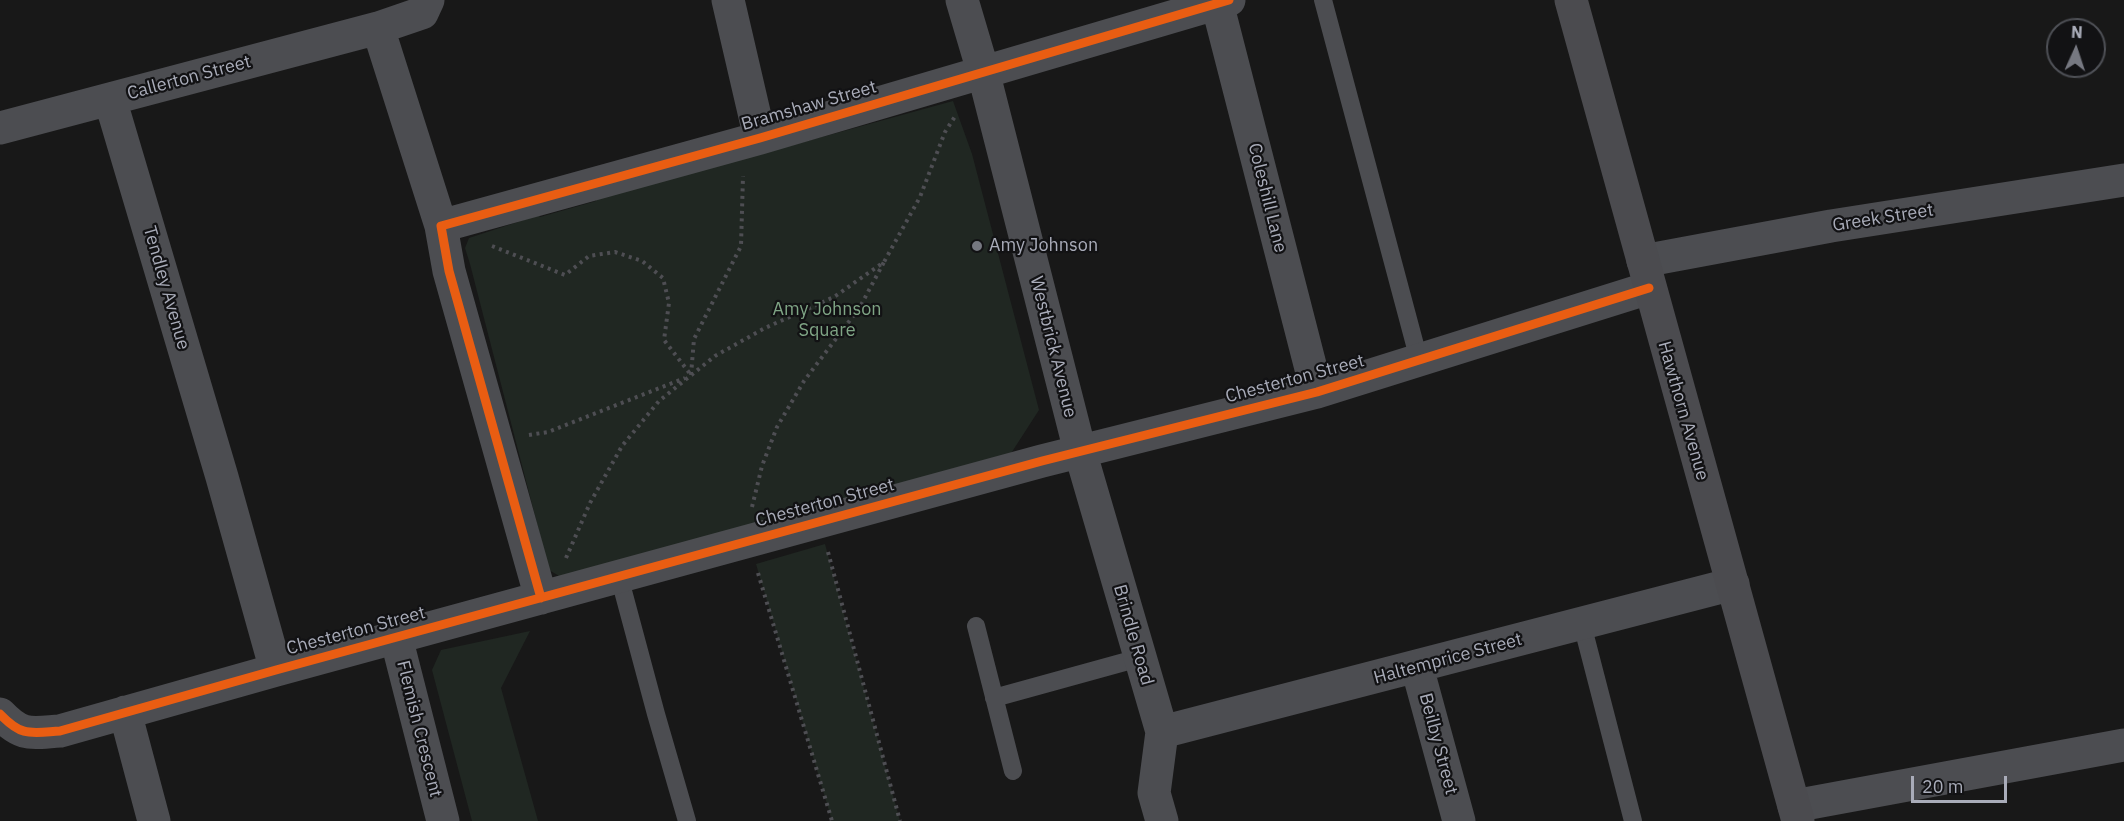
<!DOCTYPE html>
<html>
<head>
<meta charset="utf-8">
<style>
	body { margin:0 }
	#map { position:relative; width:2124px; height:821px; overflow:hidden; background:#181818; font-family:"IBM Plex Sans",sans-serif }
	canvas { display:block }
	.north { position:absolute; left:2046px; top:18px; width:60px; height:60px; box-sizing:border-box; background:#121214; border:2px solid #4e5056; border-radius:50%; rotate:3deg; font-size:16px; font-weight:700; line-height:24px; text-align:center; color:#a9acb9 }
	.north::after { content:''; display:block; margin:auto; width:21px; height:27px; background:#767881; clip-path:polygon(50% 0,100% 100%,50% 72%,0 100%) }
	.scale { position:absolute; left:1911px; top:776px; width:96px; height:27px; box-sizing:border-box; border:3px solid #a9acb9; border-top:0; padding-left:8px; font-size:18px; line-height:21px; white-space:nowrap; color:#a9acb9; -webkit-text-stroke:4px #121214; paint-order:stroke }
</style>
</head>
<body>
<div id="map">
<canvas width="2124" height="821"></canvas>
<div class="north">N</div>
<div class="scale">20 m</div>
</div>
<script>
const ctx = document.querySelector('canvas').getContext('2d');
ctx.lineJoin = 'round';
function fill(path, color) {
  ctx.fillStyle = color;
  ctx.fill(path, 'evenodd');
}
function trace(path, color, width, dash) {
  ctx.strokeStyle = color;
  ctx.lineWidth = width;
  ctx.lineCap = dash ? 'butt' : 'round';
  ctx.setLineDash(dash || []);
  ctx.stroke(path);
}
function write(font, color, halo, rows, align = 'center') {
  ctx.font = font + ' "IBM Plex Sans",sans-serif';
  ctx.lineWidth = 4.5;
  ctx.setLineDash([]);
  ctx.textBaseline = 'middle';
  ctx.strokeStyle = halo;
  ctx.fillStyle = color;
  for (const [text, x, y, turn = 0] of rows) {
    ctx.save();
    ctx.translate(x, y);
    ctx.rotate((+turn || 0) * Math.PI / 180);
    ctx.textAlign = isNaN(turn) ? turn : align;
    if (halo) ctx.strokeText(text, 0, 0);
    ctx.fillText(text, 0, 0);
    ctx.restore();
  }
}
const green = new Path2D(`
	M 953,101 L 972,154 L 1039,410 L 1008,458 L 571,583 L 549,570 L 470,264 L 465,248 L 469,238 L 539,215 L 540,217 L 596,201 L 596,199 Z
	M 825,544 L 900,821 L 832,821 L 756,564 Z
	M 530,631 L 501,688 L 538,821 L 472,821 L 432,670 L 441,650 Z`);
const path = new Path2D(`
	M 492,246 L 565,275 L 589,256 L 615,252 L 642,261 L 663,278 L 669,303 L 664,340 L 691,375
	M 691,375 L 694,339 L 741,246 L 743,176
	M 529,435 L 548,432 L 685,378
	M 752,507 L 762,466 L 777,427 L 804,381 L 860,307 L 884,262
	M 828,552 L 900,821
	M 566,558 L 590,503 L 622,446 L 659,401 L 715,356 L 765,328 L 834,297 L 884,262 L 920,197 L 945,132 L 956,115
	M 758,573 L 832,821`);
const lane = new Path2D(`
	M 1323,0 L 1419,360
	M 619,576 L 656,714 L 687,821
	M 1582,624 L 1633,821
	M 976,626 L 1013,771
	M 994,698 L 1139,658`);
const street = new Path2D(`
	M 428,0 L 422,13 L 378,28 L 441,226
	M 728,0 L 760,138
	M 962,0 L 983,71 L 1080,451 L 1162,732 L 1154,793 L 1162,821
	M 1217,3 L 1317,392
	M 110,99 L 222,477 L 276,670
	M 0,128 L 378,28
	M 1643,261 L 1831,226 L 2124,180
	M 541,598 L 449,271 L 441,226 L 760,138 L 1229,0
	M 396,637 L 443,821
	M 1417,667 L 1459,821
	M 125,712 L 154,821
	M 0,714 C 22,737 30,733 60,731 L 276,670 L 1042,461 L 1317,392 L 1649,288
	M 1162,732 L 1733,584
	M 1794,806 L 2124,745`);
const secondary = new Path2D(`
	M 1571,0 L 1798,821`);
const cycleway = new Path2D(`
	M 541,598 L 449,271 L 441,226 L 760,138 L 1229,0
	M 0,714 C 22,737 30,733 60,731 L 276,670 L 1042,461 L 1317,392 L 1649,288`);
const markers = [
	[977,246,6,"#767881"]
];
const streetNames = [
	["Callerton Street",189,78,-15],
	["Bramshaw Street",809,106,-16],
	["Coleshill Lane",1267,198,76],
	["Greek Street",1883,218,-9],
	["Tendley Avenue",166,288,74],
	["Westbrick Avenue",1053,347,76],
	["Chesterton Street",1295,379,-15],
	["Hawthorn Avenue",1683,411,74],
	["Chesterton Street",825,503,-15],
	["Chesterton Street",356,631,-15],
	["Brindle Road",1133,635,74],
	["Haltemprice Street",1448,659,-15],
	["Flemish Crescent",419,729,76],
	["Beilby Street",1438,744,75]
];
const poiNames = [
	["Amy Johnson",989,246]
];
const parkNames = [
	["Amy Johnson",827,310],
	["Square",827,331]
];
fill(green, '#202722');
trace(path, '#4e4e53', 4, [3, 4.5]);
trace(lane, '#4c4d51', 18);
trace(street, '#4c4d51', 33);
trace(secondary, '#4b4b4f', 33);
trace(cycleway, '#e95d12', 9);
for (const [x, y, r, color] of markers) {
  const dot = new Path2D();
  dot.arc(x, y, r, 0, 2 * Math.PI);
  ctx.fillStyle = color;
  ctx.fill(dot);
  trace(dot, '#121214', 2);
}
write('18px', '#a9acb9', '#121214', streetNames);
write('18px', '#a9acb9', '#121214', poiNames, 'left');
write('18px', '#7fa585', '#121214', parkNames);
</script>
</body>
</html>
